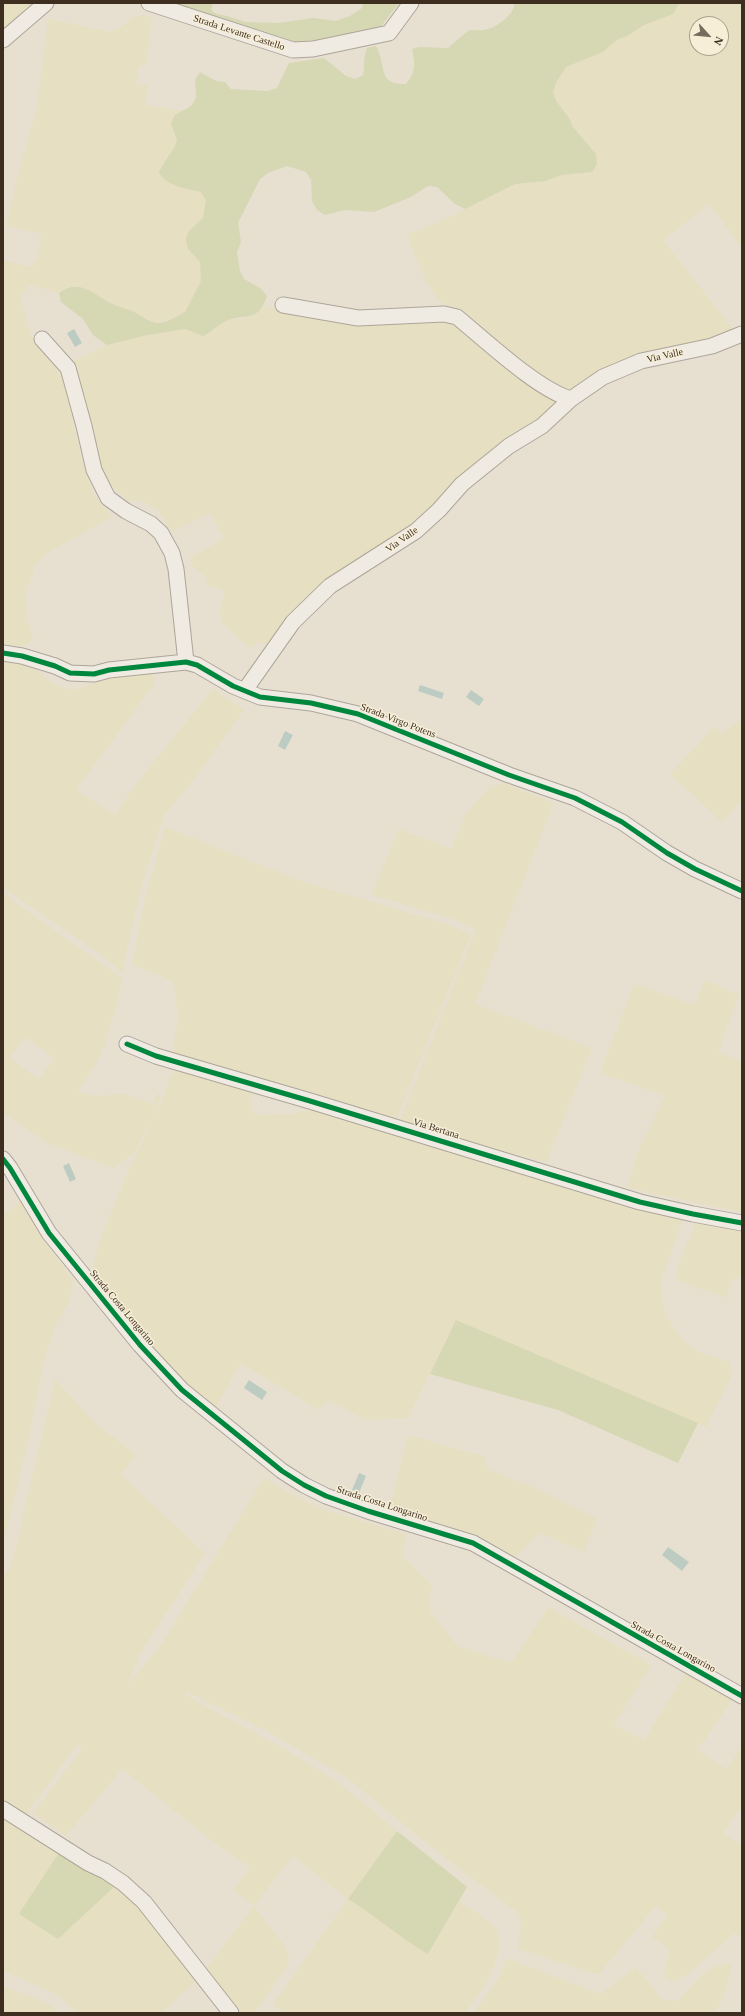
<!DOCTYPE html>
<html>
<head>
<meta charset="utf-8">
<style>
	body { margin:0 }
	#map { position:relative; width:745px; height:2016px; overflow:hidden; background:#e7e0d1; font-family:"Times New Roman",serif }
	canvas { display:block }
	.frame { position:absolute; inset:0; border:4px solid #3d2e20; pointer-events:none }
	.north { position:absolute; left:689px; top:16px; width:40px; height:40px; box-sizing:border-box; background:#f7eed8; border:1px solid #ada18e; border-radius:50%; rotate:117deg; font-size:11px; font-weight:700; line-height:16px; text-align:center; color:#3d2e20 }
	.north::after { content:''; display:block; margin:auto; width:14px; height:18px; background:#786c5e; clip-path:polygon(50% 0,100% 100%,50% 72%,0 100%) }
</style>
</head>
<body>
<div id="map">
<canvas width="745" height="2016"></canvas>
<div class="frame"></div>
<div class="north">N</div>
</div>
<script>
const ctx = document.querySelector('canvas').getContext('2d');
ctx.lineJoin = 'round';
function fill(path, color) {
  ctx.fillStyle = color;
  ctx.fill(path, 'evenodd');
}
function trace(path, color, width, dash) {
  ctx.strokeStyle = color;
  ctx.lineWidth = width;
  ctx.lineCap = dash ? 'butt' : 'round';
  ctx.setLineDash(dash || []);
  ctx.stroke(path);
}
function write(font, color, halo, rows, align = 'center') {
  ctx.font = font + ' "Times New Roman",serif';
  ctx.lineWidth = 3;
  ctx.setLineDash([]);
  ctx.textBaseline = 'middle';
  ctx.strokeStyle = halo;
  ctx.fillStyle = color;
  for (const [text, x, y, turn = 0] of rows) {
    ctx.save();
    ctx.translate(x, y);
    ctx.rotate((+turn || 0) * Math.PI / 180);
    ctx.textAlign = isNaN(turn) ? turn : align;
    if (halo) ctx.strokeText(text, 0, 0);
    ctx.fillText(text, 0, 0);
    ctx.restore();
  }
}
const farmland = new Path2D(`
	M 3,3 L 38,3 L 3,33 Z
	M 680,3 L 742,3 L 742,248 L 709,204 L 663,240 L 735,332 L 717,338 L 681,345 L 614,363 L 572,389 L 563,389 L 548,383 L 472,320 L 462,309 L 444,305 L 438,300 L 425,280 L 409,241 L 408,234 L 448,218 L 515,184 L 546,181 L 562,175 L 592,172 L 596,154 L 573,127 L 569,118 L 557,102 L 553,93 L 556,83 L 566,67 L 603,52 L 618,39 L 627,36 L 644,25 L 673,14 ZM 697,24 L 721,24 L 721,48 L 697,48 Z
	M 142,15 L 152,18 L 146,65 L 139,65 L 136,84 L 148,85 L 145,105 L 184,111 L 175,115 L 171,123 L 177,141 L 174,150 L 162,164 L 172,185 L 201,192 L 206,200 L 203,218 L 189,231 L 188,249 L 200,262 L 201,281 L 185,312 L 159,323 L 142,317 L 134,311 L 116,306 L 84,288 L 66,287 L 59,293 L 30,285 L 20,297 L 31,335 L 62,373 L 81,457 L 94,495 L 112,517 L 47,553 L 35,565 L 26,594 L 27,618 L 33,638 L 27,645 L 18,646 L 3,644 L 3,260 L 32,267 L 38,257 L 41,234 L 6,226 L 20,165 L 36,112 L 48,19 L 110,32 L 119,28 L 134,17 Z
	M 264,306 L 304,316 L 448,319 L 558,402 L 557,406 L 399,536 L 325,580 L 266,645 L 259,641 L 252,648 L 243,642 L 223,623 L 220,613 L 224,595 L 222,590 L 218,587 L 208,587 L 206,577 L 194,568 L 189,559 L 224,538 L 210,513 L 172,532 L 158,510 L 142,501 L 127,500 L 109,482 L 101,468 L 72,362 L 107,345 L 143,336 L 185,329 L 211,333 L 218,325 L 227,320 L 248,318 L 257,314 Z
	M 3,662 L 22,664 L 33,668 L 56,686 L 74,690 L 102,681 L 110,677 L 152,670 L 154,684 L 76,790 L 115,815 L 135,785 L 213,689 L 244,710 L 198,774 L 163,817 L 140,893 L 125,957 L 123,973 L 93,949 L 3,888 Z
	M 742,719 L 742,799 L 722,822 L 670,774 L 715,726 L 721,734 Z
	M 503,783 L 554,803 L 475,1004 L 592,1048 L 547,1161 L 537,1160 L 399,1122 L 475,932 L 474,928 L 450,918 L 371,895 L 399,829 L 451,849 L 464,818 L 470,808 L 490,787 Z
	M 165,827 L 298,880 L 450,925 L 471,934 L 396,1120 L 175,1055 L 173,1047 L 178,1019 L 174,983 L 164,977 L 132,965 L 144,901 Z
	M 3,892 L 23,908 L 123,979 L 106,1042 L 98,1060 L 78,1092 L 97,1096 L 124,1094 L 153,1104 L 158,1093 L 161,1094 L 157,1109 L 135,1152 L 113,1168 L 46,1143 L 3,1112 ZM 25,1037 L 54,1058 L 39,1079 L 10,1058 Z
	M 705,980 L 739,995 L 718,1052 L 742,1061 L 742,1212 L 654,1194 L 628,1187 L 639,1149 L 665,1096 L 600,1073 L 634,984 L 694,1005 Z
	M 178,1070 L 253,1093 L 251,1103 L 252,1109 L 255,1115 L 290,1114 L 315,1109 L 683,1219 L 661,1280 L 664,1309 L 671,1324 L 682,1339 L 699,1352 L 729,1362 L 732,1374 L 706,1427 L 456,1320 L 408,1418 L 366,1420 L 328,1400 L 319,1410 L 240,1363 L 216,1407 L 189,1389 L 146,1341 L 101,1283 L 95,1272 L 94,1264 L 99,1242 L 126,1176 L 164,1096 L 170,1077 L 173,1072 Z
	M 20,1201 L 42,1238 L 70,1276 L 73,1286 L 70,1299 L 55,1327 L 44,1360 L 26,1451 L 3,1544 L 3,1216 Z
	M 697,1219 L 742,1228 L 742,1279 L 734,1277 L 726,1298 L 676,1280 L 678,1266 Z
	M 55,1379 L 94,1422 L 136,1455 L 121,1475 L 205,1553 L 141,1652 L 127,1686 L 159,1648 L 264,1478 L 296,1497 L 318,1508 L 406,1534 L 402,1556 L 432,1586 L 429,1599 L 430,1611 L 457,1646 L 507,1662 L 513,1660 L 548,1607 L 651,1665 L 614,1725 L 644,1740 L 687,1671 L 733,1698 L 698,1750 L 727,1769 L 742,1745 L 742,1805 L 723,1833 L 740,1844 L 742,1841 L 742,1937 L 735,1933 L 688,1974 L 674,1981 L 666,1979 L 664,1973 L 670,1952 L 663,1944 L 652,1937 L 667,1915 L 656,1906 L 598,1975 L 518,1949 L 521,1920 L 517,1912 L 445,1858 L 346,1777 L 265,1730 L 187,1692 L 185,1695 L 286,1750 L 339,1783 L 397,1831 L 348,1899 L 369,1911 L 429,1954 L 459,1901 L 483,1917 L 494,1927 L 498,1934 L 499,1948 L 495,1964 L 487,1982 L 465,2013 L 285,2013 L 272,2005 L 348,1899 L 293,1856 L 254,1906 L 285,1946 L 289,1956 L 288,1964 L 255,2013 L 238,2013 L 206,1969 L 254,1906 L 233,1890 L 250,1868 L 211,1840 L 122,1769 L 66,1836 L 33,1813 L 82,1749 L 77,1745 L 26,1815 L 3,1799 L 3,1577 L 10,1566 L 15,1550 Z
	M 408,1435 L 486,1457 L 487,1469 L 525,1484 L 598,1519 L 583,1552 L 540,1533 L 513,1559 L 388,1514 Z
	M 3,1815 L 60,1851 L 20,1915 L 117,1884 L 126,1891 L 197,1980 L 161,2013 L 78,2013 L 57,1995 L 4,1971 Z
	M 507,1958 L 600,1994 L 636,1967 L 662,1999 L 677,2001 L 702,1975 L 717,1965 L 732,1963 L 727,1987 L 716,2013 L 474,2013 L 497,1980 Z
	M 3,1986 L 45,2002 L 60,2013 L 3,2013 Z`);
const green = new Path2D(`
	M 165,3 L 213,3 L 211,9 L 214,13 L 227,16 L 245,22 L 278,23 L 314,18 L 336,21 L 350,16 L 362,8 L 363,3 L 399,3 L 379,29 L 311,44 L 292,43 Z
	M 515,3 L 680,3 L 673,14 L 644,25 L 627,36 L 618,39 L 603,52 L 566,67 L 556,83 L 553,93 L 557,102 L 569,118 L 573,127 L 596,154 L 597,164 L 592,172 L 562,175 L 546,181 L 515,184 L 465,209 L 455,204 L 437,187 L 428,186 L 411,197 L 374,212 L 345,210 L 325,215 L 317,210 L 312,201 L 311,180 L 306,172 L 287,166 L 268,173 L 260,179 L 238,223 L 241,242 L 237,252 L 240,271 L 244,279 L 260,288 L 267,296 C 257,325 246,312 226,321 C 217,325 212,332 203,336 L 185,329 L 143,336 L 107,345 L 93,335 L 83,319 L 61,302 L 59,293 C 81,276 96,298 117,306 C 122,308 129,309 134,312 C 142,316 150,323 159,323 C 167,322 178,316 185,312 L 201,281 L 200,262 L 188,249 L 186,239 L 189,231 L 203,218 L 206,200 L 201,192 C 185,188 168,187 159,173 C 163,161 173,153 177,141 L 171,123 L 175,115 L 191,106 L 196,98 L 195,80 L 200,72 L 216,81 L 225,82 L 231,89 L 267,91 L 277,88 L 289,63 L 324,58 L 346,76 L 355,79 L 363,75 C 365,65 363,57 367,48 L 376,46 C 387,65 376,85 406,84 C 416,72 415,64 412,49 L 419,47 L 448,48 L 469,30 C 475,30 482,31 488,29 C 499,26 513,15 515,3 Z
	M 456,1320 L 698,1423 L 678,1463 L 558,1410 L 430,1374 Z
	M 397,1831 L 467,1887 L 428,1954 C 400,1938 376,1916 348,1899 Z
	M 60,1851 L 117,1884 L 58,1939 L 19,1914 Z`);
const water = new Path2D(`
	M 74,329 L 82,343 L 75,347 L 67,333 Z
	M 420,685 L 444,693 L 442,699 L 418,691 Z
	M 471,690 L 484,699 L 479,706 L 466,697 Z
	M 285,731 L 293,735 L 285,750 L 278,746 Z
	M 69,1163 L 76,1179 L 70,1182 L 63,1166 Z
	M 249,1380 L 267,1392 L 262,1400 L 244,1388 Z
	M 359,1473 L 366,1476 L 359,1493 L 352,1490 Z
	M 668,1547 L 689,1562 L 682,1571 L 662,1555 Z`);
const minor = new Path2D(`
	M 149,3 L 293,50 L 313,49 L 389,33 L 411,3
	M 3,40 L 46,3
	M 283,305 L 358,318 L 444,314 L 457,317 C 485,340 538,390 571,399
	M 42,339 L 68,368 L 84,426 L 94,470 L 108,498 L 126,511 L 151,524 L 161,533 L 172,553 L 176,569 L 186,662
	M 3,653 L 22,656 L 55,666 L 70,673 L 94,674 L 109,670 L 186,662 L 197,665 L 233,686 L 260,697 L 311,703 L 358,714 L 509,775 L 575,798 L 622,822 L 667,853 L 695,869 L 742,891
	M 245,690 L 293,622 L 330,586 L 416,531 L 439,510 L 462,484 L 509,446 L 542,426 L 571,399 L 603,377 L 641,361 L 712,346 L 742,334
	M 127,1044 L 156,1056 L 310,1101 L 640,1202 L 693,1214 L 742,1223
	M 3,1159 L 10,1168 L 49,1233 L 140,1345 L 182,1390 L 282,1471 L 304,1485 L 326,1496 L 368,1511 L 473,1543 L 742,1696
	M 3,1809 L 88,1863 L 105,1871 L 123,1883 L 144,1902 L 231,2013`);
const cycleway = new Path2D(`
	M 3,653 L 22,656 L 55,666 L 70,673 L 94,674 L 109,670 L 186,662 L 197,665 L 233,686 L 260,697 L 311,703 L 358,714 L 509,775 L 575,798 L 622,822 L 667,853 L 695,869 L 742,891
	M 127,1044 L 156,1056 L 310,1101 L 640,1202 L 693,1214 L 742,1223
	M 3,1159 L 10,1168 L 49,1233 L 140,1345 L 182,1390 L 282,1471 L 304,1485 L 326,1496 L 368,1511 L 473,1543 L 742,1696`);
const streetNames = [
	["Strada Levante Castello",239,33,18],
	["Via Valle",665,356,-13],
	["Via Valle",402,540,-35],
	["Strada Virgo Potens",398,721,21],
	["Via Bertana",436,1129,17],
	["Strada Costa Longarino",122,1308,50],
	["Strada Costa Longarino",382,1504,18],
	["Strada Costa Longarino",673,1647,29]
];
fill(farmland, '#e6dfc2');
fill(green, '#d6d7b3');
fill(water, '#bcccc2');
trace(minor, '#ada599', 17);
trace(minor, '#efebe3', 15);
trace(cycleway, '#00873e', 5);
write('10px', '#3d2e20', '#f7eed8', streetNames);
</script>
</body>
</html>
